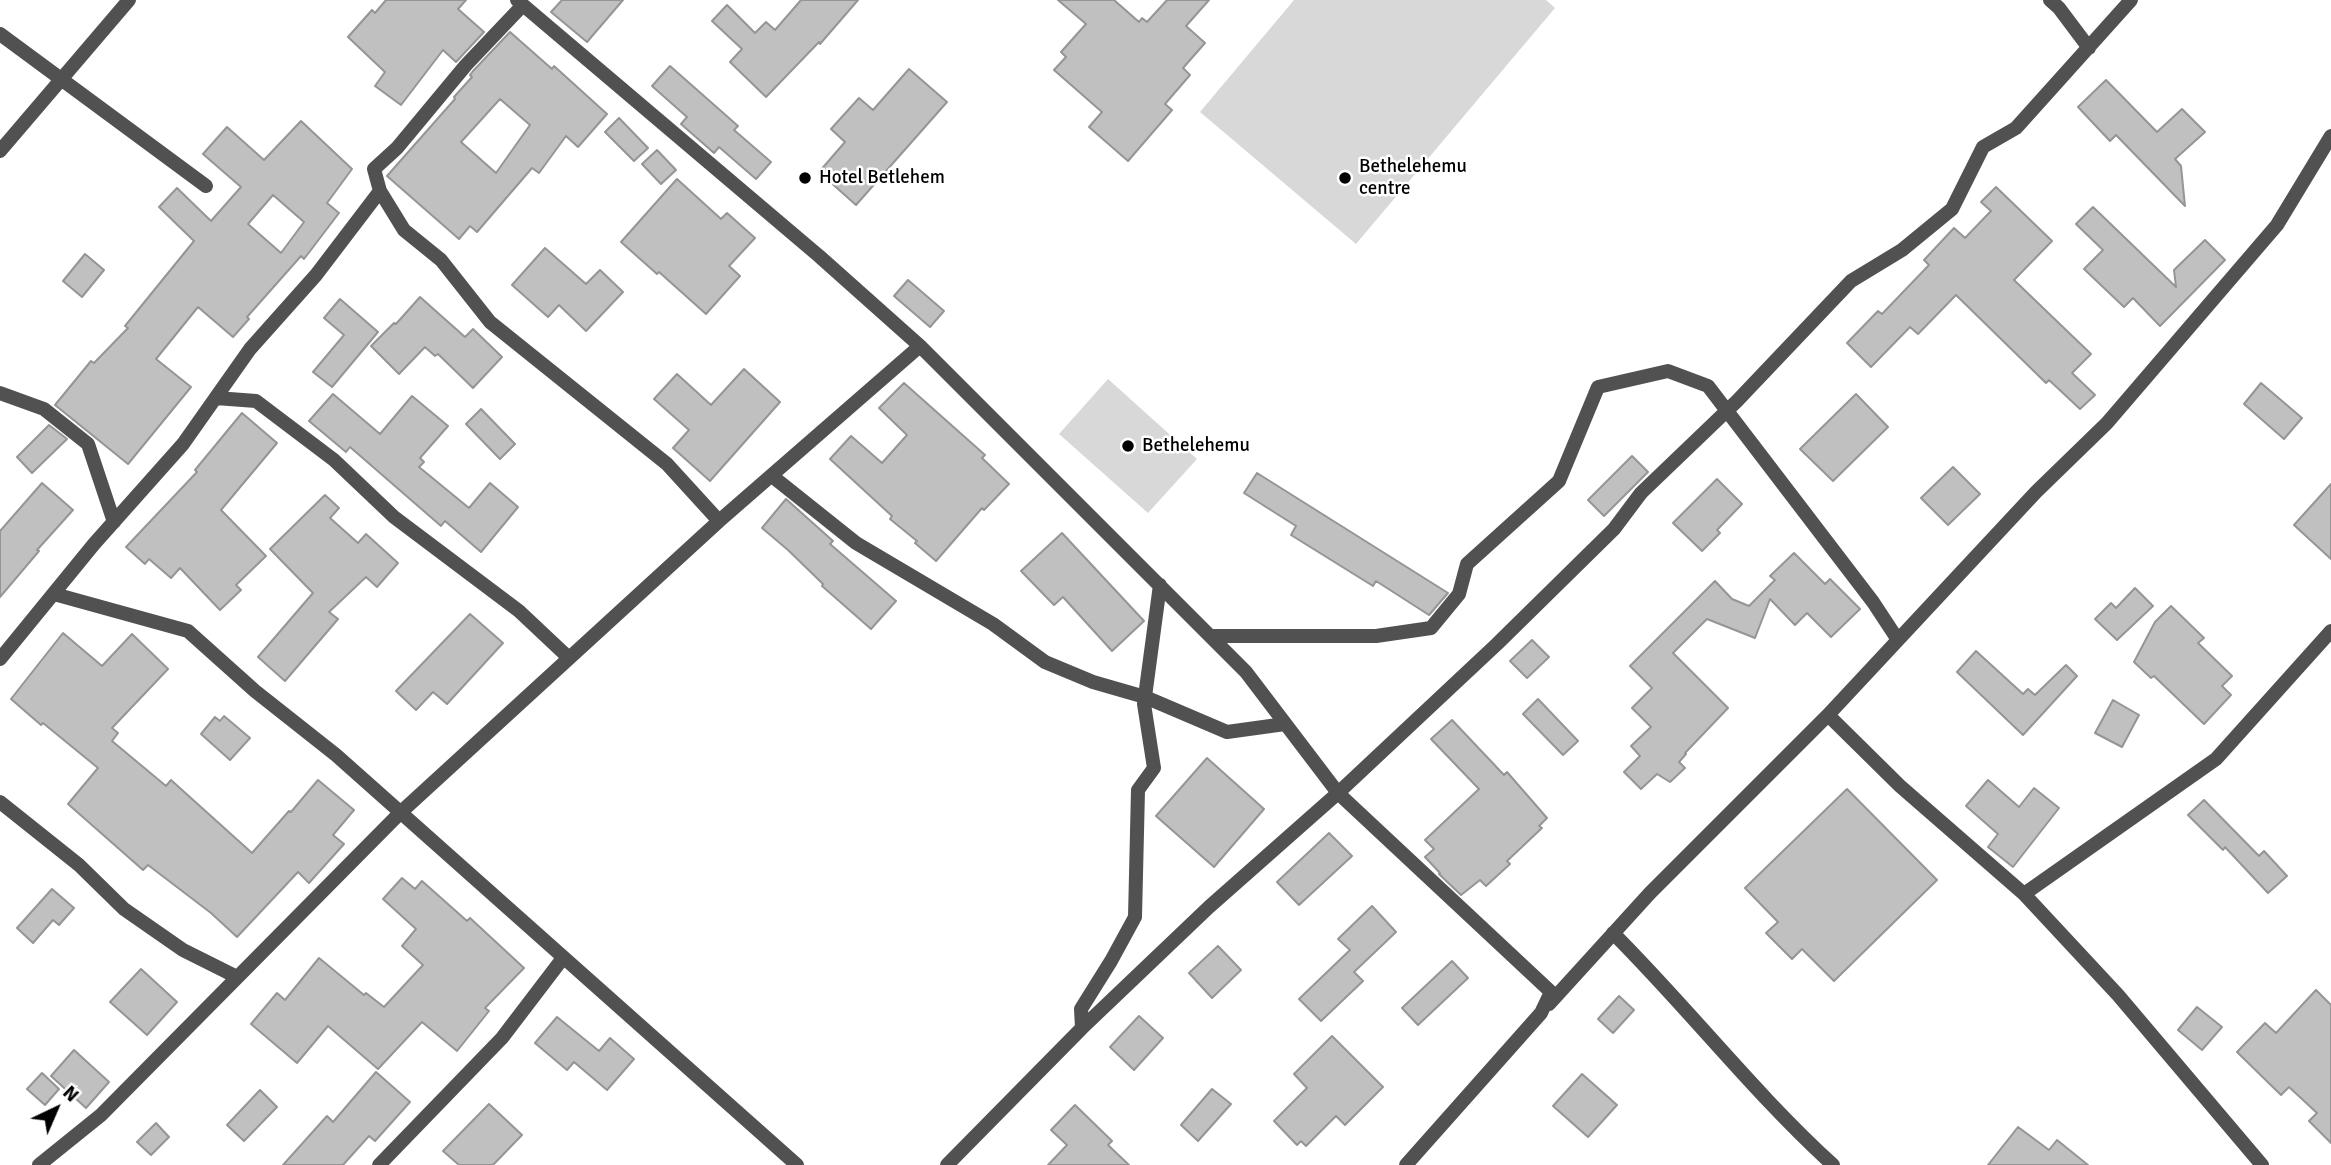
<!DOCTYPE html>
<html>
<head>
<meta charset="utf-8">
<style>
	body { margin:0 }
	#map { position:relative; width:2331px; height:1165px; overflow:hidden; background:#fff; font-family:Signika,sans-serif }
	canvas { display:block }
	.north { position:absolute; left:21px; top:1074px; width:70px; height:70px; -webkit-text-stroke:5px #fff; paint-order:stroke; rotate:44deg; font-size:19px; font-weight:700; line-height:28px; text-align:center; color:#000 }
	.north::after { content:''; display:block; margin:auto; width:24px; height:32px; background:#000; clip-path:polygon(50% 0,100% 100%,50% 72%,0 100%) }
</style>
</head>
<body>
<div id="map">
<canvas width="2331" height="1165"></canvas>
<div class="north">N</div>
</div>
<script>
const ctx = document.querySelector('canvas').getContext('2d');
ctx.lineJoin = 'round';
function fill(path, color) {
  ctx.fillStyle = color;
  ctx.fill(path, 'evenodd');
}
function trace(path, color, width, dash) {
  ctx.strokeStyle = color;
  ctx.lineWidth = width;
  ctx.lineCap = dash ? 'butt' : 'round';
  ctx.setLineDash(dash || []);
  ctx.stroke(path);
}
function write(font, color, halo, rows, align = 'center') {
  ctx.font = font + ' Signika,sans-serif';
  ctx.lineWidth = 5;
  ctx.setLineDash([]);
  ctx.textBaseline = 'middle';
  ctx.strokeStyle = halo;
  ctx.fillStyle = color;
  for (const [text, x, y, turn = 0] of rows) {
    ctx.save();
    ctx.translate(x, y);
    ctx.rotate((+turn || 0) * Math.PI / 180);
    ctx.textAlign = isNaN(turn) ? turn : align;
    if (halo) ctx.strokeText(text, 0, 0);
    ctx.fillText(text, 0, 0);
    ctx.restore();
  }
}
const green = new Path2D(`
	M 1294,0 L 1546,0 L 1555,8 L 1356,244 L 1200,112 Z
	M 1108,379 L 1197,459 L 1148,513 L 1059,434 Z`);
const building = new Path2D(`
	M 386,0 L 466,0 L 458,9 L 484,32 L 456,62 L 443,50 L 401,105 L 375,86 L 385,72 L 348,37 L 372,10 L 375,13 Z
	M 562,0 L 623,0 L 587,42 L 551,12 Z
	M 801,0 L 858,0 L 820,44 L 819,42 L 766,97 L 730,62 L 742,49 L 712,21 L 727,5 L 755,33 L 766,22 L 775,30 Z
	M 1058,0 L 1114,0 L 1139,22 L 1142,18 L 1147,22 L 1167,0 L 1209,0 L 1186,26 L 1205,43 L 1183,68 L 1190,75 L 1165,104 L 1172,110 L 1128,161 L 1089,127 L 1102,112 L 1054,70 L 1066,57 L 1061,52 L 1086,24 Z
	M 510,32 L 552,69 L 554,66 L 607,114 L 578,147 L 566,136 L 539,173 L 532,168 L 477,232 L 470,226 L 459,239 L 387,176 L 455,99 L 454,97 L 472,77 L 470,75 L 473,71 ZM 500,99 L 530,125 L 496,173 L 461,142 Z
	M 670,66 L 738,126 L 734,130 L 771,162 L 756,179 L 719,147 L 714,153 L 681,124 L 687,117 L 652,86 Z
	M 909,69 L 947,102 L 856,205 L 819,172 L 845,142 L 831,129 L 859,98 L 873,110 Z
	M 2106,80 L 2157,132 L 2182,109 L 2205,132 L 2175,159 L 2181,166 L 2185,206 L 2116,135 L 2110,141 L 2078,107 Z
	M 619,118 L 648,148 L 634,161 L 605,132 Z
	M 301,121 L 352,169 L 327,203 L 339,213 L 304,259 L 301,256 L 247,317 L 249,319 L 233,337 L 198,307 L 156,359 L 191,387 L 128,464 L 55,405 L 91,361 L 94,363 L 128,328 L 125,326 L 194,241 L 159,207 L 177,188 L 211,221 L 241,187 L 203,154 L 227,127 L 264,160 ZM 273,195 L 304,222 L 281,253 L 248,224 Z
	M 657,150 L 676,170 L 661,184 L 642,164 Z
	M 677,179 L 721,219 L 727,213 L 755,238 L 729,266 L 740,276 L 706,314 L 659,272 L 657,274 L 621,242 Z
	M 1996,187 L 2052,241 L 2014,280 L 2091,354 L 2072,373 L 2095,395 L 2080,409 L 2049,380 L 2046,383 L 1956,295 L 1918,334 L 1910,327 L 1871,367 L 1847,343 L 1878,311 L 1882,314 L 1929,265 L 1924,260 L 1954,228 L 1965,238 L 1991,211 L 1981,202 Z
	M 2093,207 L 2176,287 L 2174,270 L 2205,240 L 2225,260 L 2160,326 L 2133,298 L 2124,307 L 2084,269 L 2103,250 L 2076,224 Z
	M 545,248 L 586,284 L 600,270 L 623,292 L 586,331 L 559,305 L 548,317 L 512,285 Z
	M 85,254 L 104,270 L 82,297 L 63,281 Z
	M 908,280 L 944,311 L 930,327 L 894,296 Z
	M 420,297 L 465,337 L 473,329 L 502,357 L 473,388 L 438,354 L 435,356 L 425,347 L 399,374 L 371,346 L 394,323 L 396,324 Z
	M 340,299 L 378,332 L 332,387 L 313,372 L 344,335 L 324,318 Z
	M 744,369 L 780,402 L 710,481 L 673,448 L 689,430 L 654,399 L 677,374 L 711,405 Z
	M 904,383 L 985,455 L 982,458 L 1009,484 L 984,510 L 982,508 L 936,561 L 915,543 L 917,541 L 890,519 L 892,516 L 830,459 L 851,436 L 882,463 L 907,435 L 879,408 Z
	M 2261,383 L 2302,418 L 2284,439 L 2244,404 Z
	M 333,394 L 380,434 L 412,396 L 448,426 L 420,458 L 424,462 L 419,467 L 469,508 L 490,483 L 518,507 L 481,552 L 445,521 L 441,526 L 350,447 L 346,452 L 309,421 Z
	M 1856,394 L 1888,427 L 1833,481 L 1800,449 Z
	M 481,409 L 515,444 L 500,459 L 466,424 Z
	M 242,413 L 277,443 L 221,510 L 266,556 L 236,585 L 241,590 L 220,610 L 180,568 L 171,578 L 149,559 L 145,564 L 126,547 L 197,472 L 195,470 Z
	M 49,425 L 67,439 L 32,473 L 17,457 Z
	M 1632,456 L 1648,472 L 1604,516 L 1588,500 Z
	M 1953,467 L 1980,494 L 1948,525 L 1921,498 Z
	M 1257,473 L 1448,593 L 1429,615 L 1376,581 L 1373,586 L 1291,535 L 1296,526 L 1244,493 Z
	M 1717,479 L 1742,504 L 1717,530 L 1720,533 L 1702,551 L 1673,523 Z
	M 42,483 L 73,510 L 37,550 L 39,551 L 0,597 L 0,531 Z
	M 2331,484 L 2331,559 L 2294,525 Z
	M 325,495 L 339,508 L 330,518 L 358,543 L 366,534 L 398,563 L 377,587 L 366,577 L 329,612 L 338,619 L 285,681 L 258,657 L 313,593 L 270,549 Z
	M 786,499 L 833,541 L 830,544 L 896,601 L 871,629 L 822,586 L 823,584 L 788,550 L 762,528 Z
	M 1062,533 L 1144,621 L 1112,651 L 1063,597 L 1054,605 L 1021,571 Z
	M 1794,553 L 1825,584 L 1830,579 L 1860,609 L 1831,637 L 1807,613 L 1795,625 L 1770,599 L 1755,638 L 1707,619 L 1673,653 L 1728,708 L 1685,753 L 1686,754 L 1679,762 L 1685,768 L 1670,782 L 1657,774 L 1641,789 L 1624,772 L 1640,756 L 1631,746 L 1651,727 L 1632,708 L 1652,688 L 1630,666 L 1715,581 L 1732,599 L 1749,606 L 1775,580 L 1770,576 Z
	M 2135,588 L 2153,606 L 2117,640 L 2095,619 L 2111,603 L 2116,608 Z
	M 2171,606 L 2204,638 L 2198,643 L 2232,676 L 2222,686 L 2231,695 L 2204,724 L 2154,676 L 2151,678 L 2134,662 L 2155,622 Z
	M 470,614 L 503,643 L 447,704 L 433,692 L 416,710 L 396,691 Z
	M 63,633 L 102,666 L 132,634 L 168,669 L 112,728 L 118,733 L 112,741 L 166,786 L 171,780 L 252,853 L 289,811 L 291,812 L 318,780 L 354,810 L 333,835 L 344,844 L 309,883 L 298,872 L 237,937 L 211,913 L 148,865 L 143,870 L 68,804 L 98,768 L 43,723 L 41,725 L 11,699 Z
	M 1532,640 L 1549,657 L 1527,678 L 1510,661 Z
	M 1976,651 L 2023,694 L 2028,689 L 2035,695 L 2066,665 L 2077,676 L 2023,735 L 1957,672 Z
	M 1538,699 L 1578,741 L 1563,755 L 1523,714 Z
	M 2113,700 L 2139,715 L 2122,747 L 2095,733 Z
	M 224,716 L 250,738 L 230,760 L 201,734 L 215,717 L 220,721 Z
	M 1452,720 L 1504,775 L 1507,772 L 1547,818 L 1539,826 L 1542,828 L 1507,861 L 1510,864 L 1486,886 L 1480,880 L 1461,895 L 1439,874 L 1440,873 L 1425,857 L 1434,849 L 1425,840 L 1479,789 L 1431,739 Z
	M 1207,758 L 1264,809 L 1214,867 L 1156,816 Z
	M 1988,780 L 2019,807 L 2034,788 L 2059,808 L 2013,867 L 1988,847 L 1998,834 L 1966,806 Z
	M 1847,789 L 1937,880 L 1834,981 L 1802,949 L 1792,959 L 1766,933 L 1778,922 L 1745,888 Z
	M 2204,800 L 2259,856 L 2264,851 L 2287,876 L 2268,893 L 2225,847 L 2223,850 L 2188,815 Z
	M 1329,833 L 1352,856 L 1299,905 L 1277,882 Z
	M 402,878 L 415,889 L 422,881 L 467,921 L 470,918 L 524,968 L 485,1008 L 489,1011 L 457,1051 L 422,1022 L 378,1069 L 328,1026 L 297,1063 L 251,1024 L 277,993 L 285,1000 L 319,958 L 364,995 L 366,993 L 384,1007 L 423,965 L 402,946 L 416,929 L 383,899 Z
	M 52,889 L 74,908 L 59,925 L 53,920 L 33,943 L 17,928 Z
	M 1372,906 L 1396,932 L 1354,972 L 1363,981 L 1321,1021 L 1299,999 L 1350,950 L 1338,939 Z
	M 1218,946 L 1241,970 L 1212,998 L 1189,973 Z
	M 1452,961 L 1468,978 L 1418,1025 L 1402,1008 Z
	M 141,969 L 177,1002 L 147,1035 L 110,1002 Z
	M 2316,990 L 2331,1005 L 2331,1143 L 2309,1121 L 2317,1113 L 2289,1087 L 2281,1095 L 2237,1052 L 2265,1023 L 2276,1033 Z
	M 1619,996 L 1634,1010 L 1613,1033 L 1598,1019 Z
	M 2197,1007 L 2222,1027 L 2202,1050 L 2178,1030 Z
	M 1139,1016 L 1163,1038 L 1134,1070 L 1110,1047 Z
	M 557,1017 L 599,1051 L 610,1038 L 634,1059 L 607,1090 L 574,1062 L 567,1070 L 535,1043 Z
	M 1332,1036 L 1383,1087 L 1345,1125 L 1336,1116 L 1306,1146 L 1301,1141 L 1297,1145 L 1274,1121 L 1307,1088 L 1294,1074 Z
	M 74,1050 L 109,1082 L 86,1108 L 51,1076 Z
	M 376,1072 L 410,1102 L 375,1141 L 369,1136 L 343,1165 L 283,1165 L 327,1116 L 333,1122 Z
	M 42,1073 L 59,1089 L 45,1105 L 27,1089 Z
	M 1582,1074 L 1617,1105 L 1588,1137 L 1553,1106 Z
	M 1212,1089 L 1231,1104 L 1198,1141 L 1181,1125 Z
	M 260,1090 L 277,1107 L 244,1141 L 227,1125 Z
	M 489,1104 L 522,1135 L 493,1165 L 459,1165 L 443,1151 Z
	M 1075,1105 L 1112,1141 L 1108,1145 L 1129,1165 L 1048,1165 L 1067,1145 L 1051,1130 Z
	M 156,1123 L 169,1137 L 151,1155 L 137,1142 Z
	M 2018,1127 L 2049,1150 L 2057,1140 L 2088,1165 L 1988,1165 Z`);
const street = new Path2D(`
	M 517,0 L 819,256 L 920,346 L 1246,672 L 1338,793 L 1551,992 L 1541,1013 L 1406,1165
	M 2050,0 L 2059,8 L 2089,48
	M 0,34 L 206,186
	M 0,151 L 129,0
	M 380,191 L 404,230 L 441,260 L 490,322 L 667,464 L 719,521
	M 0,393 L 44,409 L 88,444 L 114,522
	M 216,398 L 256,401 L 334,460 L 394,517 L 519,611 L 569,658
	M 772,476 L 856,543 L 993,624 L 1045,662 L 1093,682 L 1145,697 L 1227,732 L 1285,724
	M 54,594 L 188,631 L 255,691 L 336,755 L 797,1165
	M 1211,636 L 1376,636 L 1431,628 L 1459,594 L 1467,564 L 1559,481 L 1598,387 L 1668,371 L 1708,386 L 1873,602 L 1898,640
	M 0,659 L 94,544 L 183,444 L 250,349 L 316,275 L 380,191 L 374,169 L 397,148 L 466,65 L 523,5
	M 1828,715 L 2036,492 L 2107,423 L 2277,225 L 2331,136
	M 0,802 L 79,865 L 124,909 L 183,950 L 237,977
	M 2024,894 L 2118,995 L 2262,1165
	M 1613,933 C 1689,1009 1754,1093 1833,1165
	M 1549,1004 L 1650,893 L 1828,715 L 1900,786 L 2024,894 L 2216,759 L 2331,631
	M 1082,1028 L 1081,1009 L 1111,961 L 1135,917 L 1138,790 L 1154,768 L 1144,704 L 1160,585
	M 39,1165 L 101,1115 L 400,813 L 719,521 L 920,346
	M 379,1165 L 502,1038 L 563,958
	M 947,1165 L 1082,1028 L 1209,907 L 1338,793 L 1497,644 L 1614,529 L 1641,493 L 1737,401 L 1851,281 L 1902,250 L 1952,209 L 1983,147 L 2016,128 L 2131,0`);
const markers = [
	[805,178,7,"#000"],
	[1345,178,7,"#000"],
	[1128,446,7,"#000"]
];
const poiNames = [
	["Bethelehemu",1359,167],
	["centre",1359,189],
	["Hotel Betlehem",819,178],
	["Bethelehemu",1142,446]
];
fill(green, '#d8d8d8');
fill(building, '#c0c0c0');
trace(building, '#959595', 2);
trace(street, '#515151', 14);
for (const [x, y, r, color] of markers) {
  const dot = new Path2D();
  dot.arc(x, y, r, 0, 2 * Math.PI);
  ctx.fillStyle = color;
  ctx.fill(dot);
  trace(dot, '#fff', 2.5);
}
write('19px', '#000', '#fff', poiNames, 'left');
</script>
</body>
</html>
